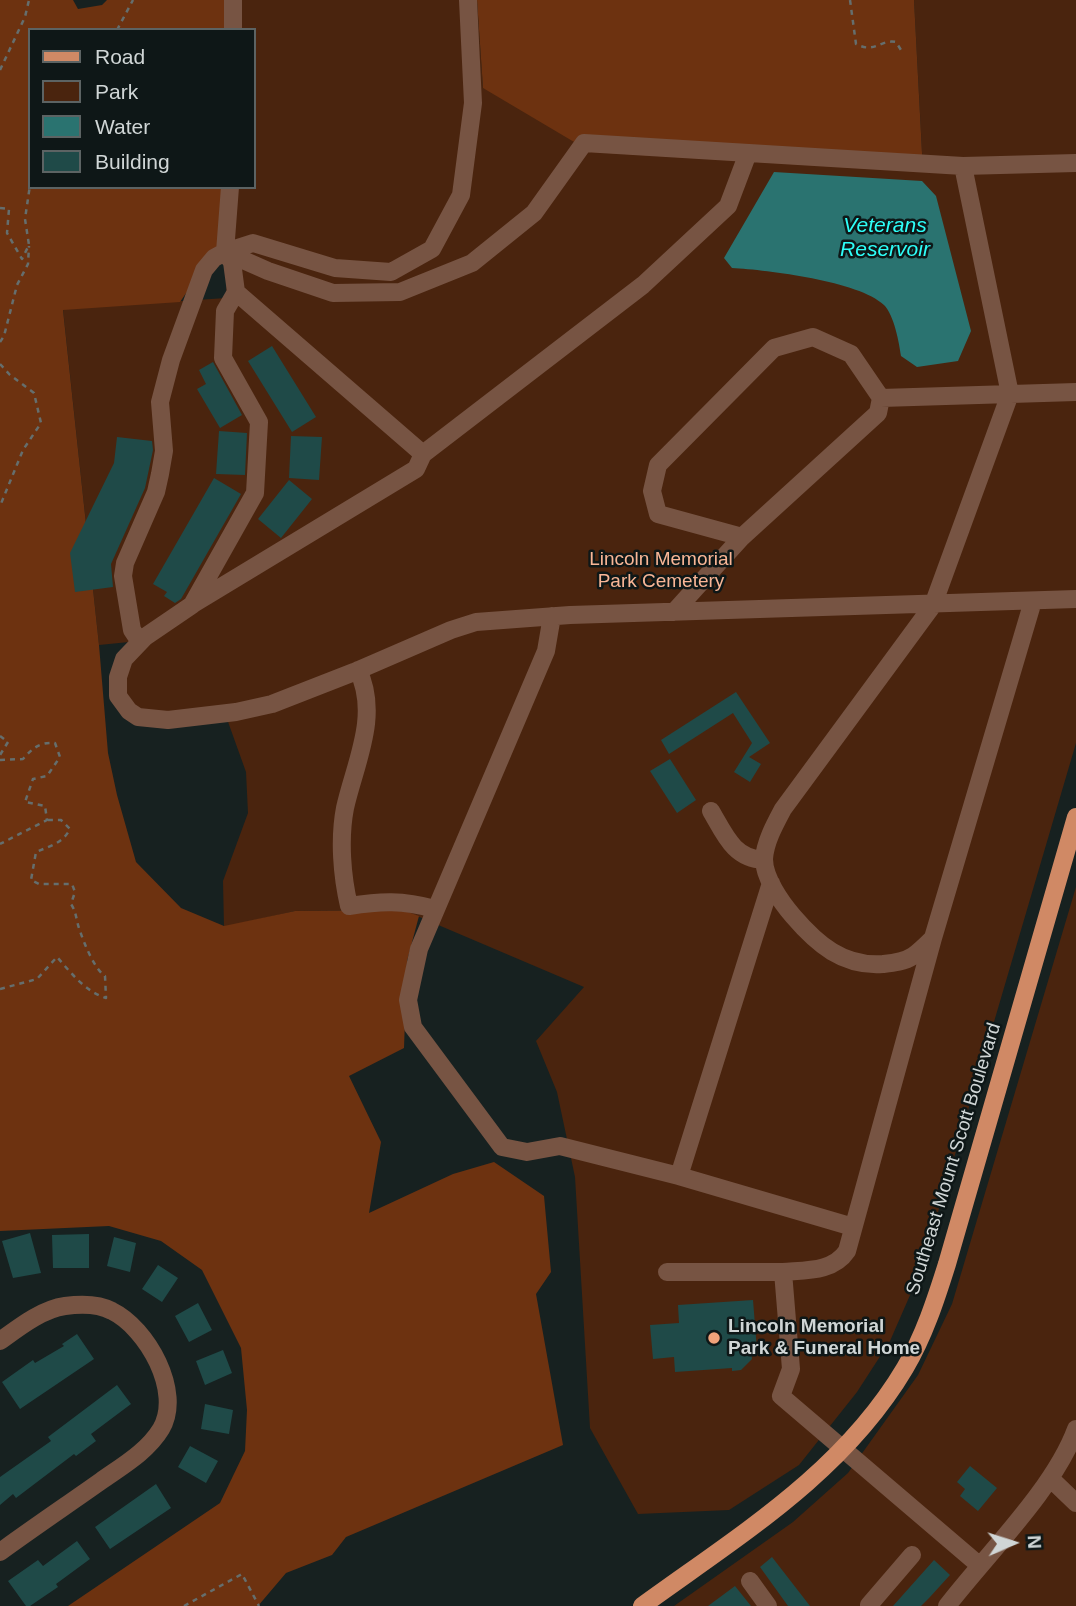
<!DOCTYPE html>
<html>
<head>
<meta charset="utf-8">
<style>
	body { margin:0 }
	#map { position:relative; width:1076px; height:1606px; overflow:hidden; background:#172120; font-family:Arial,sans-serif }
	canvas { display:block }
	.legend { position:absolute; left:28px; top:28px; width:228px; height:161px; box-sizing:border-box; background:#0e1717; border:2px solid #5c6363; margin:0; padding:9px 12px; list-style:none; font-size:21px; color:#d0d6d6 }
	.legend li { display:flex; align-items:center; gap:14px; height:35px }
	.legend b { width:35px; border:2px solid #5c6363 }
	.north { position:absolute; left:978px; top:1508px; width:70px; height:70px; -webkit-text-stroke:5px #0e1717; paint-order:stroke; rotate:87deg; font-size:19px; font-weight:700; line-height:28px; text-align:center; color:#d0d6d6 }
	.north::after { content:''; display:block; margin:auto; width:24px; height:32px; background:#d0d6d6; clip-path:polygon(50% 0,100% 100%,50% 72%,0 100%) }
</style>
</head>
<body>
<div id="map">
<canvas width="1076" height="1606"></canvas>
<ul class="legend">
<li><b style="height:9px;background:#d08965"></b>Road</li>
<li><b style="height:19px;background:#4a240e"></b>Park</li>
<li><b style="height:19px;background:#2a7370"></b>Water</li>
<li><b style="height:19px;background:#1f4a48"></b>Building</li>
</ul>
<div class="north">N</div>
</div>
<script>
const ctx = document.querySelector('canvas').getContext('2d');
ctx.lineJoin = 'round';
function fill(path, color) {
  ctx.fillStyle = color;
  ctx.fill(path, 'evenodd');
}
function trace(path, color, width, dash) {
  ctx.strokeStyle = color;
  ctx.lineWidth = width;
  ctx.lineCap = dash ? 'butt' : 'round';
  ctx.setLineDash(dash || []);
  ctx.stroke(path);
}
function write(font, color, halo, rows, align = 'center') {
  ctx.font = font + ' Arial,sans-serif';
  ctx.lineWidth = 5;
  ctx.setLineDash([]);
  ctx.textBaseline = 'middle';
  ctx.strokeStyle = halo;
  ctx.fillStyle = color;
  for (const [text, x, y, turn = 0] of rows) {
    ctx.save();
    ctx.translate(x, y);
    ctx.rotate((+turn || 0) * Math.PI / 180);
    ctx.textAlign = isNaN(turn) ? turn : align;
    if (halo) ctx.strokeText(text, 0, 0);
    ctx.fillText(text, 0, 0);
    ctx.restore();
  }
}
const green = new Path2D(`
	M 235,0 L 477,0 L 483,88 L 923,171 L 914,0 L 1076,0 L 1076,743 L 921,1270 L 890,1341 L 857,1392 L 799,1465 L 729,1510 L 638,1514 L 590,1428 L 575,1177 L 557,1092 L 536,1041 L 584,987 L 403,910 L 295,911 L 224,927 L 223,881 L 248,813 L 246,772 L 227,719 L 150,726 L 116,699 L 139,641 L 99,645 L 63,309 L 226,298 L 229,248 L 224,187 L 254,187 L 254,30 L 233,30 Z
	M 1076,887 L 1076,1606 L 674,1606 L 793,1522 L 848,1473 L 918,1375 L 952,1304 Z`);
const forest = new Path2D(`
	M 0,0 L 73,0 L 78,9 L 102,5 L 107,0 L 235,0 L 233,30 L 30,30 L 30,187 L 224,187 L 220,244 L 180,302 L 63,310 L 99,645 L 108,753 L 117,795 L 136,862 L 181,908 L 224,926 L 295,911 L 403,910 L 419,916 L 407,961 L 404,1048 L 349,1076 L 381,1142 L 369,1213 L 453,1174 L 494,1162 L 544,1196 L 551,1272 L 536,1294 L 563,1445 L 346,1537 L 332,1555 L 286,1573 L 258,1606 L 68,1606 L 220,1503 L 245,1451 L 247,1410 L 241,1348 L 202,1270 L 161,1241 L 109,1226 L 0,1231 Z
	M 477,0 L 914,0 L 923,172 L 591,152 L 483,88 Z`);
const water = new Path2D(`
	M 774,172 L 922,181 L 936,196 L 971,331 L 958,361 L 917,367 L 901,356 C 899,342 894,315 884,305 C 859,281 768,270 732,268 L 724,258 Z`);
const building = new Path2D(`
	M 272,346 L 316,417 L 292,432 L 248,361 Z
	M 213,362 L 242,415 L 220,428 L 197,389 L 206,384 L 199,370 Z
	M 219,431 L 247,433 L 245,475 L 216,474 Z
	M 291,436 L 322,437 L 319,480 L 289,478 Z
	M 117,437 L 152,441 L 153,450 L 145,488 L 111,564 L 113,587 L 75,592 L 70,553 L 114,463 Z
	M 214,478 L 241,494 L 181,599 L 175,603 L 164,596 L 167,592 L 153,584 Z
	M 289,480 L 312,499 L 281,538 L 258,519 Z
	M 736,692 L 770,743 L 749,757 L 761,764 L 750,782 L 734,772 L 752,743 L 733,713 L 669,754 L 661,740 Z
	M 670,759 L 696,800 L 677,813 L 650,771 Z
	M 30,1233 L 41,1273 L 13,1278 L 2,1241 Z
	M 89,1234 L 89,1268 L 53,1268 L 52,1235 Z
	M 114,1237 L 136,1243 L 130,1272 L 107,1266 Z
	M 158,1265 L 178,1278 L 162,1302 L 142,1289 Z
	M 753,1300 L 757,1350 L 751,1351 L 752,1359 L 741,1370 L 732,1371 L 732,1368 L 675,1372 L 674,1357 L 653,1359 L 650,1325 L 679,1323 L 678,1305 Z
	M 198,1303 L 212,1330 L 189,1342 L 175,1316 Z
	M 77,1334 L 94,1359 L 20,1409 L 2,1382 L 33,1360 L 35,1363 L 64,1346 L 62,1344 Z
	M 223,1350 L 232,1373 L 205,1385 L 196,1361 Z
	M 117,1385 L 131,1404 L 91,1434 L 96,1441 L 76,1456 L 74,1454 L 16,1498 L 13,1494 L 0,1505 L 0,1477 L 51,1441 L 48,1437 Z
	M 205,1404 L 233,1410 L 229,1434 L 201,1429 Z
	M 190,1446 L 218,1461 L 206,1483 L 178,1467 Z
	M 970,1466 L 997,1488 L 978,1511 L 960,1496 L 965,1489 L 957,1482 Z
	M 156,1484 L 171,1508 L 110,1549 L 95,1527 Z
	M 77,1541 L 90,1559 L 56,1584 L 58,1587 L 30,1606 L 26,1606 L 8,1581 L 38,1560 L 43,1566 Z
	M 772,1557 L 810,1606 L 788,1606 L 760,1567 Z
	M 934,1560 L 950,1575 L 930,1597 L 921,1606 L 893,1606 Z
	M 735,1586 L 751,1606 L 708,1606 Z`);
const path = new Path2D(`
	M 850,0 L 856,44 C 875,54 880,39 896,42 L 901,50
	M 117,30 L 133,0
	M 0,70 L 25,17 L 29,0
	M 0,208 L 9,209 L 7,233 L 22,259 L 29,245 L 25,219 L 30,185
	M 0,342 L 4,336 L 17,285 L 28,264 L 29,246
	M 0,364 L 10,375 L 34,393 L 41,423 L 23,450 L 0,506
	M 0,736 L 8,742 L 0,755
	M 0,760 L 23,759 C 33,748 39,742 55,743 L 60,757 L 47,776 L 33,779 L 25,802 L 45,806 L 47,820 L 0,844
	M 0,989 L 37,979 L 57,957 C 71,973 86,992 106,998 L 105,976 C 95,970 84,943 80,931 C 76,921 77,913 71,904 L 75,892 L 72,884 L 39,884 L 31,880 L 36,852 C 50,846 63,843 70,829 L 61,820 L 47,820
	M 184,1606 L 242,1574 L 259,1606`);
const minor = new Path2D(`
	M 233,30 L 233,0
	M 225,252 L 268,271 L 333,293 L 400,292 L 472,263 L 534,213 L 584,143 L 963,166 L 1076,163
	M 225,252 L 253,243 L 335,268 L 391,272 L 432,249 L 461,195 L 473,103 L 468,0
	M 225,252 L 230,187
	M 423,454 L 643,285 L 728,206 L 748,153
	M 742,537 L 658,514 L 652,491 L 658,465 L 774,348 L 813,337 L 851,354 L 881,398
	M 193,604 L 416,469 L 423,454 L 236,292
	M 674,612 L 742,537 L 878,413 L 881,398 L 1076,392
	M 552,616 L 546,651 L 419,949 L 408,1000 L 413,1027 L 502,1147 L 527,1152 L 560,1146 L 679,1176 L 853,1227
	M 140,642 L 132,630 L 123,576 L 125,563 L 156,492 L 160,474 L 164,451 L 160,402 L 171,360 L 204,270 L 214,258 L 225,252 L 232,262 L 236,292 L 225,311 L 223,358 L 259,422 L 255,493 L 192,605 L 145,637 L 124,659 L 118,677 L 118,696 L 129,711 L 138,717 L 168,720 L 236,712 L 272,704 L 354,672 L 451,630 L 476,622 L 570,615 L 1076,599
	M 358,670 C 380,716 355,763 345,808 C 339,839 342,876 349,906 C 381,901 402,900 435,909
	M 711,811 C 725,835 734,859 764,860
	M 933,938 C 927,944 920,951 913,956 C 904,962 893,963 883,964 C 843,967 817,944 793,916 C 781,902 764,878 764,859 C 765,842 775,824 783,809 L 933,605 L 1010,394 L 963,166
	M 679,1176 L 771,883
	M 667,1272 L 783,1272
	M 0,1341 C 18,1328 42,1309 65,1306 C 80,1304 99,1304 112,1311 C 147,1328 183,1392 161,1429 C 147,1452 122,1466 101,1481 C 67,1505 33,1528 0,1552
	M 1050,1478 L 1076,1503
	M 979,1565 L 781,1396 L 791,1369 L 783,1272 C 806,1270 833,1272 847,1251 L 933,938 L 1033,601
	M 750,1581 L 768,1606
	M 871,1606 L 869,1605 L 912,1555
	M 947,1606 C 987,1554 1054,1489 1076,1429`);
const major = new Path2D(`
	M 642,1606 C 738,1536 843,1473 905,1368 C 924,1336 936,1299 947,1264 L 1076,817`);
const markers = [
	[714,1338,7,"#f0a27a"]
];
const parkNames = [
	["Lincoln Memorial",661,560],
	["Park Cemetery",661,582]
];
const streetNames = [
	["Southeast Mount Scott Boulevard",954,1159,-73]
];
const poiNames = [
	["Lincoln Memorial",728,1327],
	["Park & Funeral Home",728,1349]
];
const waterNames = [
	["Veterans",885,226],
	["Reservoir",885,250]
];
fill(green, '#4a240e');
fill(forest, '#6d3210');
fill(water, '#2a7370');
fill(building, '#1f4a48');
trace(path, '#656e6d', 2.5, [5, 5]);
trace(minor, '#775443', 18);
trace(major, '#d08965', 18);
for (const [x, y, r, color] of markers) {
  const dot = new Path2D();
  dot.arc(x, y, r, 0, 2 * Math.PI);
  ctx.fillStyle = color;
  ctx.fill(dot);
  trace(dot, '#0e1717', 2.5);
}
write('19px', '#f9b696', '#0e1717', parkNames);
write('19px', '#d0d6d6', '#0e1717', streetNames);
write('bold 19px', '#d0d6d6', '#0e1717', poiNames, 'left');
write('italic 21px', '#2efef8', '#0e1717', waterNames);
</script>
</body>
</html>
